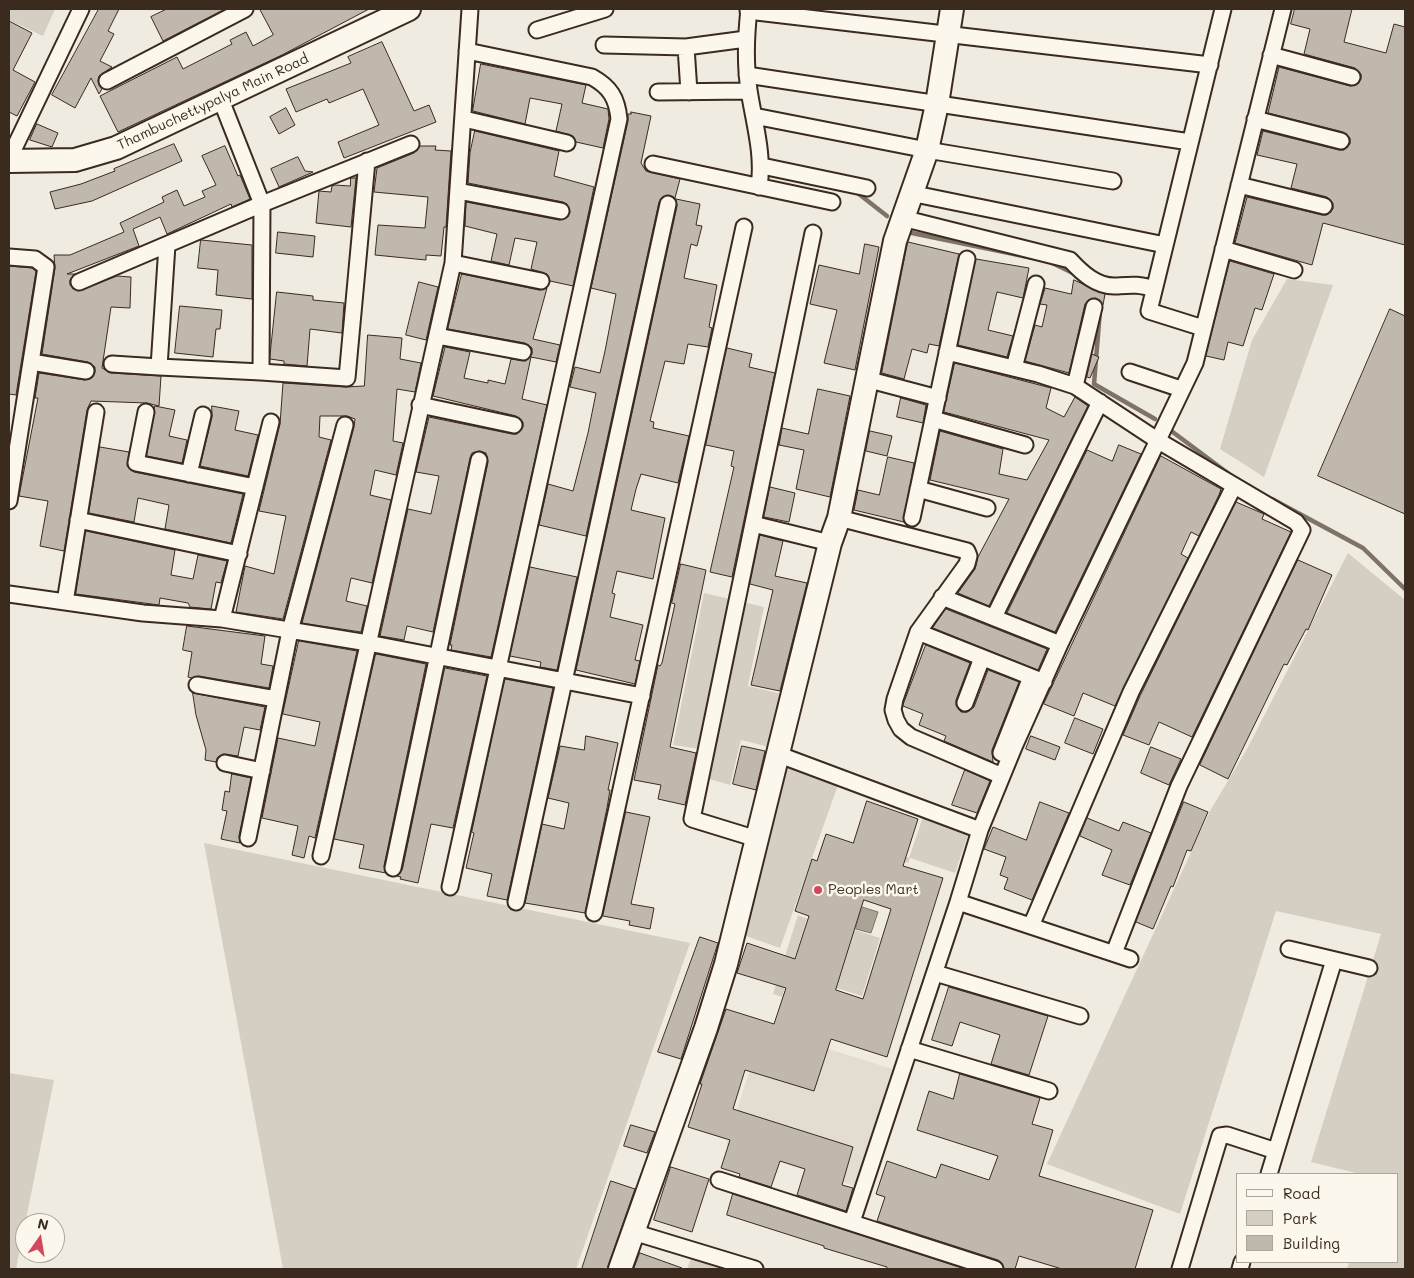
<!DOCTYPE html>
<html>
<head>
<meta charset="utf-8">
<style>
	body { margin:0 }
	#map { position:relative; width:1414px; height:1278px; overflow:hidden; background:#f0ebe0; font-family:Mali,sans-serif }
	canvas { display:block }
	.frame { position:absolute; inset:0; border:10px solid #3b2a1e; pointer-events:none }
	.legend { position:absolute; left:1236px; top:1173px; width:162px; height:90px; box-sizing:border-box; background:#fbf7ec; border:1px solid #aea59a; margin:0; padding:6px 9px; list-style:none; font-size:15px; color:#3b2a1e }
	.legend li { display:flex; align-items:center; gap:10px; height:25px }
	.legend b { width:25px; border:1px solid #aea59a }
	.north { position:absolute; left:15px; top:1213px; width:50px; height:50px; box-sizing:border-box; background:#fbf7ec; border:1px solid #aea59a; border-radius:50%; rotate:13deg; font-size:14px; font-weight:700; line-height:20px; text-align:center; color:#3b2a1e }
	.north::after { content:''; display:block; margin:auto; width:18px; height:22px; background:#d1495b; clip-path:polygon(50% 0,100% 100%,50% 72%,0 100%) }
</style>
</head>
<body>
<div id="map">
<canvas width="1414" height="1278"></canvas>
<div class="frame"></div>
<ul class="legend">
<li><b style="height:6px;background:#fbf7ec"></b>Road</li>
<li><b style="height:14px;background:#d5cec3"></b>Park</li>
<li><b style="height:14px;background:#c0b8ad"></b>Building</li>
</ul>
<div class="north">N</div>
</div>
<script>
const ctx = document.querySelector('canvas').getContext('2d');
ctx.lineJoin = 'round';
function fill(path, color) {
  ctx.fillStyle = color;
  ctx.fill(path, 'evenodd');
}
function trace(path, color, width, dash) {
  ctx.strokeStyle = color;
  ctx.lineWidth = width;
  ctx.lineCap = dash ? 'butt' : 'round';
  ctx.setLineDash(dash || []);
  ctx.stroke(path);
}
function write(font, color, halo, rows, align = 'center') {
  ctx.font = font + ' Mali,sans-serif';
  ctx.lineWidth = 5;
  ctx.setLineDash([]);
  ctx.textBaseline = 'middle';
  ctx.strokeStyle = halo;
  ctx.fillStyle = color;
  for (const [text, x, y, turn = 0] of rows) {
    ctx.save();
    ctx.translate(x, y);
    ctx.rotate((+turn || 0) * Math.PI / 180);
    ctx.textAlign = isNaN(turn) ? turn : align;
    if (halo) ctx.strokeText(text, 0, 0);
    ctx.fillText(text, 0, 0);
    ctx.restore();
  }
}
const built = new Path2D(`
	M 763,1028 L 892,1069 L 855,1186 L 726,1145 Z`);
const green = new Path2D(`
	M 9,9 L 55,9 L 43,36 L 9,20 Z
	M 1287,279 L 1333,285 L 1264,477 L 1220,449 L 1252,340 Z
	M 1348,553 L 1405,600 L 1405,1269 L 1347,1269 L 1349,1262 L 1398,1262 L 1398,1174 L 1360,1174 L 1311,1162 L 1381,934 L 1276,911 L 1180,1214 L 1047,1164 L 1210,811 L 1247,749 Z
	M 704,593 L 764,607 L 748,686 L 782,694 L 769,747 L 741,740 L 730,785 L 696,775 L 700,749 L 673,745 Z
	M 781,762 L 838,785 L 780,948 L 743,935 Z
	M 924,814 L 970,829 L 955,873 L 910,858 L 908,863 L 854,845 L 855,840 L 909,858 Z
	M 204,843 L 690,943 L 576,1269 L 283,1269 Z
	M 798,915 L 807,919 L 782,997 L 773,994 Z
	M 855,930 L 880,938 L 862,996 L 837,988 Z
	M 9,1073 L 54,1080 L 16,1269 L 9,1269 Z
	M 692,1256 L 736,1269 L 687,1269 Z`);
const water = new Path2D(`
	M 862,907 L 878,912 L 871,933 L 856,929 Z`);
const stream = new Path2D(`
	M 855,191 L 887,216
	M 907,232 L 1033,258
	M 1050,262 L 1077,275
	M 1101,298 L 1094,384 L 1155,419
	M 1170,430 L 1229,474
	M 1272,499 L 1363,548 L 1405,589`);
const building = new Path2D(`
	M 99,9 L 119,9 L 108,31 L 114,34 L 100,61 L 112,67 L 99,76 L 98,81 L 102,89 L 99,94 L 91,78 L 75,108 L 52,95 Z
	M 167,9 L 225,9 L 163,41 L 151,17 Z
	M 260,9 L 369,9 L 282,55 L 118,132 L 100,96 L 177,57 L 183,69 L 232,44 L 230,40 L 246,32 L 253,46 L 273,35 Z
	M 1295,9 L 1352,9 L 1344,42 L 1386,53 L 1394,24 L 1405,27 L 1405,245 L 1323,223 L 1312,265 L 1235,243 L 1247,197 L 1322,215 L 1327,215 L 1333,209 L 1333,203 L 1327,197 L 1291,188 L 1297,164 L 1257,155 L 1263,131 L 1339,150 L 1344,150 L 1350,144 L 1350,138 L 1343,132 L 1268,113 L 1279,67 L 1350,86 L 1358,84 L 1361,79 L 1361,74 L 1355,68 L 1304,54 L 1310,29 L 1291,24 Z
	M 9,21 L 32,33 L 13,70 L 35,82 L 17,116 L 9,112 Z
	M 382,42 L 414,111 L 429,105 L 436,122 L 344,158 L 338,142 L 379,125 L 363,89 L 329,103 L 327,99 L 296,112 L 286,89 L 351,63 L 348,57 Z
	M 481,64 L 586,85 L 582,103 L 608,109 L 609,119 L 603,148 L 576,142 L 573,136 L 556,131 L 562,104 L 530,98 L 525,124 L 473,111 Z
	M 286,108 L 295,125 L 279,134 L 270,117 Z
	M 631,112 L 651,116 L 641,163 L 646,171 L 680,179 L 675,198 L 666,195 L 659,202 L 586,536 L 539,525 L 548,484 L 573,491 L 588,433 L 596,393 L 570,387 L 575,367 L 600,373 L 605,351 L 616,294 L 591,288 L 628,121 L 628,114 L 631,114 Z
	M 37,124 L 58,133 L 52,147 L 30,140 Z
	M 475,131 L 559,151 L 554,176 L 594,187 L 573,286 L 550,281 L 547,274 L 531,269 L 537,242 L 515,238 L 509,265 L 491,261 L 497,234 L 465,226 L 466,202 L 559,220 L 568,217 L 570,212 L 567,204 L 563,202 L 468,183 L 470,153 Z
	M 174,144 L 182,161 L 92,201 L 55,209 L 50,192 L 81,184 L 115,171 L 114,169 Z
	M 225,146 L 238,176 L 240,175 L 250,199 L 232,207 L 231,204 L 167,234 L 160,217 L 133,229 L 139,246 L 67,274 L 75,274 L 70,280 L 70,285 L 78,291 L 117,276 L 131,277 L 130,308 L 111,307 L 102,368 L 111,373 L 161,376 L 159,406 L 147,403 L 91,401 L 87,410 L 64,551 L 40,546 L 48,501 L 19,496 L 38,398 L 35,398 L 39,373 L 85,380 L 93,377 L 95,372 L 95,367 L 88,362 L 42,354 L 55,268 L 54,255 L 70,255 L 124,232 L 120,223 L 164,202 L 162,197 L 177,190 L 184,206 L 205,197 L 202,191 L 216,185 L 202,156 Z
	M 420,146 L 436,146 L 435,150 L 451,151 L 446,227 L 444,227 L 441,256 L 426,255 L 426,260 L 375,255 L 378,225 L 425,228 L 428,197 L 374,192 L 377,168 L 414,153 Z
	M 298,157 L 305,171 L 313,172 L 279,187 L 271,169 Z
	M 351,178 L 356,178 L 351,227 L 316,223 L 319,191 L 331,192 L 332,186 L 335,185 L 350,186 Z
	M 676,199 L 700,204 L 696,225 L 702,226 L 697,246 L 691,244 L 684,278 L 717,285 L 709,327 L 712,328 L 708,347 L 688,344 L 684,364 L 665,361 L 650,421 L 654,422 L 653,428 L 689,436 L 678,483 L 641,474 L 636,489 L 631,510 L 665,518 L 653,579 L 617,571 L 612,593 L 615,594 L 610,617 L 643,625 L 635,660 L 640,661 L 635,684 L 576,670 L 677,206 Z
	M 278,232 L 315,236 L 313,257 L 276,253 Z
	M 201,240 L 252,245 L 252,299 L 216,295 L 218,270 L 198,268 Z
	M 908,242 L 959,254 L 939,346 L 929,344 L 927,353 L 912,349 L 904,379 L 882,373 Z
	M 865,244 L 879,247 L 855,370 L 824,363 L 837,310 L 810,304 L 819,265 L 859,274 Z
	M 976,259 L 1029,268 L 1023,298 L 997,292 L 988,330 L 1013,336 L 1007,357 L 958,345 Z
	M 1230,261 L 1274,274 L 1262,310 L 1255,308 L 1243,346 L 1228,342 L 1224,360 L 1206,356 Z
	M 9,266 L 32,268 L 36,271 L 16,395 L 9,394 Z
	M 462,274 L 539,290 L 547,288 L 533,339 L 560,345 L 556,362 L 531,357 L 522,399 L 547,405 L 491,657 L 451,650 L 452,645 L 450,645 L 488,462 L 486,453 L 480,451 L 472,453 L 470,458 L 433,632 L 407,626 L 404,640 L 380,636 L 408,509 L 431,514 L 439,476 L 416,472 L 429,417 L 512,434 L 517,434 L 523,427 L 523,422 L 516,416 L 433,396 L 445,347 L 470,352 L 464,378 L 488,383 L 488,380 L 505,384 L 511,359 L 526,361 L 532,354 L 532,348 L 525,343 L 448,329 Z
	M 1074,280 L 1105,294 L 1103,305 L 1096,298 L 1088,300 L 1085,304 L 1069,373 L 1025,361 L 1035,325 L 1042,327 L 1047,305 L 1040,304 L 1045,288 L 1071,294 Z
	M 419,282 L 438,287 L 426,340 L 406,335 Z
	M 277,292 L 313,296 L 313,300 L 344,303 L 342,333 L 310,329 L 307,366 L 284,364 L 284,361 L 270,359 Z
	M 180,306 L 222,310 L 220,329 L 216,329 L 213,357 L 175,353 Z
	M 1390,309 L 1405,316 L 1405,514 L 1318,476 Z
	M 368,335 L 402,338 L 400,359 L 421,363 L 415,392 L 397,389 L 393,441 L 403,443 L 396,475 L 375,470 L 370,495 L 391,500 L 372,583 L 351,578 L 346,601 L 367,606 L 361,632 L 302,623 L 354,427 L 355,419 L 347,416 L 320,416 L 319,437 L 331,440 L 283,619 L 236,612 L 245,566 L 274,574 L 286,516 L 259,511 L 280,424 L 283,383 L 346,387 L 364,386 Z
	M 727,348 L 752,354 L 749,367 L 775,373 L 732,577 L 710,572 L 734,467 L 731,466 L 734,451 L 706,445 Z
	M 1092,354 L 1099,357 L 1090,378 L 1087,377 Z
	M 955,363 L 1051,388 L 1046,408 L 1064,417 L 1075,397 L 1088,406 L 989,606 L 958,593 L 975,569 L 978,557 L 1009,499 L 930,480 L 940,431 L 1003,449 L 999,474 L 1027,480 L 1049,440 L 944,412 Z
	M 818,389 L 850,396 L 830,497 L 796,489 L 804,450 L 779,445 L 782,428 L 808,434 Z
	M 901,398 L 926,405 L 923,423 L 897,417 Z
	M 155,406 L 175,410 L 169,436 L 187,440 L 182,463 L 147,456 Z
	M 212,406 L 239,411 L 235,430 L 258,435 L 248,476 L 200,466 L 212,417 Z
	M 870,431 L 892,436 L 887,456 L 866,451 Z
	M 1119,445 L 1141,454 L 1055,632 L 1007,613 L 1087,450 L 1112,461 Z
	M 100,447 L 129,452 L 127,466 L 134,472 L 243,494 L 231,543 L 165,529 L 169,505 L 138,498 L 134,522 L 89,513 Z
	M 1161,456 L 1221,489 L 1219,495 L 1199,536 L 1191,532 L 1181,554 L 1188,558 L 1115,706 L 1083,693 L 1074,716 L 1044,704 Z
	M 888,457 L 914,463 L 904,522 L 854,510 L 858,490 L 879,495 Z
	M 770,487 L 795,493 L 789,522 L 764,517 Z
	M 1236,502 L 1264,514 L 1262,519 L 1291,532 L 1192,737 L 1159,722 L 1149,745 L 1123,735 L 1140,696 Z
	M 86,531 L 175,550 L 171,575 L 193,579 L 198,555 L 227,561 L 221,583 L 216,582 L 211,609 L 190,607 L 188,603 L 160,598 L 159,605 L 76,594 Z
	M 760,535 L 783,541 L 775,576 L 807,583 L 780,691 L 751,685 L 773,590 L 750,584 Z
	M 1298,560 L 1332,575 L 1308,630 L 1306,629 L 1287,665 L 1284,664 L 1228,779 L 1200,765 Z
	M 681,564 L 706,570 L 670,747 L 696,753 L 685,805 L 658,799 L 661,785 L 634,780 L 658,665 L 660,666 L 662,663 L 675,604 L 672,603 Z
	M 530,567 L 577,577 L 557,670 L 540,667 L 541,662 L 510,656 Z
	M 946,609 L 1047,649 L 1038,670 L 933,628 Z
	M 187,626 L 265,636 L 261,664 L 273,666 L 269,688 L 199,676 L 191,678 L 188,677 L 192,652 L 183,650 Z
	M 299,641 L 357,651 L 315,838 L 309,836 L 304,858 L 292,855 L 298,826 L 262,818 L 278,738 L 315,746 L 320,722 L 283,714 Z
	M 926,645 L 970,663 L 956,700 L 956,705 L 961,712 L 967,712 L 974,707 L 988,670 L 1019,682 L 992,750 L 993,762 L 944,741 L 946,736 L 919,725 L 923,714 L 903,706 Z
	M 376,654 L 426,664 L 384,866 L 386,873 L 359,868 L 364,845 L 334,839 Z
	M 445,668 L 487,676 L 453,828 L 431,824 L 418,883 L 400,879 L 401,877 L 397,876 L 402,870 Z
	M 505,679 L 553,688 L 507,900 L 487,896 L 492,874 L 466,868 L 474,833 L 472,832 Z
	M 193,693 L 265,707 L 260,730 L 244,727 L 238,756 L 223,754 L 218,757 L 216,762 L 205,760 L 206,750 L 196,715 Z
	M 1075,718 L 1103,729 L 1093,754 L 1065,743 Z
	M 586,736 L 618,743 L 608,790 L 610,790 L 607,808 L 585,913 L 525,903 L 542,824 L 564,829 L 569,803 L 548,798 L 560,746 L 584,750 Z
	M 1031,736 L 1060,747 L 1055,760 L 1026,749 Z
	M 742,746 L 765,751 L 756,790 L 733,784 Z
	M 1151,747 L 1181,759 L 1169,785 L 1141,773 Z
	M 965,770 L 990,781 L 977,813 L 952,805 Z
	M 232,774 L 251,778 L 239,836 L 240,843 L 221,839 L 227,811 L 222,810 L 225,791 L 229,792 Z
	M 867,801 L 918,819 L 903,866 L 943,878 L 887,1057 L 831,1039 L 814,1091 L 745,1070 L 733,1109 L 853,1147 L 842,1185 L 853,1188 L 846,1211 L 797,1195 L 805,1169 L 780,1161 L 771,1187 L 739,1177 L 740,1174 L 721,1168 L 730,1140 L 688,1127 L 702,1084 L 700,1084 L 726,1009 L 774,1024 L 786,988 L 737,973 L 747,943 L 795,959 L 809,916 L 795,911 L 812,859 L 817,861 L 826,834 L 853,843 ZM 864,900 L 891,909 L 863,999 L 836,990 Z
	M 1040,802 L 1069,813 L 1032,900 L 1004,889 L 1008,878 L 1000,875 L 1006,857 L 984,849 L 993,827 L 1026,840 Z
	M 1184,802 L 1208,812 L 1191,851 L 1187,850 L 1173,887 L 1171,886 L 1153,929 L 1136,922 Z
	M 626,812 L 650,817 L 631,904 L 654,908 L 650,929 L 629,925 L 630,921 L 603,916 Z
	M 1087,818 L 1119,831 L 1123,822 L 1151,833 L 1130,885 L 1102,875 L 1112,850 L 1080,836 Z
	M 700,937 L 718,943 L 681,1059 L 658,1052 Z
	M 949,987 L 1048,1016 L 1029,1075 L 991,1064 L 1000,1035 L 960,1022 L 952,1046 L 932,1040 Z
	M 960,1074 L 1040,1098 L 1032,1124 L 1053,1130 L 1039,1176 L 1153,1210 L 1135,1269 L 1062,1269 L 1019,1256 L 1015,1269 L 1004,1269 L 1002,1263 L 998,1260 L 877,1221 L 885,1197 L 876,1194 L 887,1161 L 936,1178 L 941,1164 L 989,1180 L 998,1156 L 917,1130 L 929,1091 L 953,1099 Z
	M 631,1125 L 655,1132 L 647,1153 L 624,1146 Z
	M 671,1167 L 709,1179 L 692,1232 L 654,1220 Z
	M 611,1181 L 635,1189 L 607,1269 L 582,1269 Z
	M 733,1194 L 965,1269 L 887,1269 L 887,1267 L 824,1248 L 824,1246 L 727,1215 Z
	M 640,1253 L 682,1268 L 681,1269 L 634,1269 Z`);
const street = new Path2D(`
	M 749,9 C 746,36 745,64 749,90 C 754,123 764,154 759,187
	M 748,11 L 1210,65
	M 537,30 L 605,9
	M 604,45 L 686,47 L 746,39
	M 686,47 L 689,92
	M 1271,55 L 1352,77
	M 747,75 L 1190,142
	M 107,81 L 245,9
	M 658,92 L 749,91
	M 221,100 L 262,204 L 411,144
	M 754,116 L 927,150 L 1113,181
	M 464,119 L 567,143
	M 1255,119 L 1341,141
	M 9,159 L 81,9
	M 653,164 L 832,202
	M 762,166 L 867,188
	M 1239,185 L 1324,206
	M 458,191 L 561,211
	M 910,193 L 1165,245
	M 902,218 L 1070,260 C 1082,273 1097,287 1116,286 C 1132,285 1138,284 1154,289
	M 1223,249 L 1294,270
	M 9,257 L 35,259 L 46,267 L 9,501
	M 453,263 L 541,281
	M 79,282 L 262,204 L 261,372 L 159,367 L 167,245
	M 1203,328 L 1149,311 L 1223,9
	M 437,336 L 523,352
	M 947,352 L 1038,374 L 1075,386 L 1157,440 L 1296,522 L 1302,530 L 1179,786 L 1114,953
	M 31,362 L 86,371
	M 112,364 L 159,367
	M 1014,368 L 1036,284
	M 261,372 L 347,378 L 367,161
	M 1130,372 L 1181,389
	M 866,379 L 938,398
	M 1075,386 L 1094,307
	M 420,405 L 514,425
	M 146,412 L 136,463 L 255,487
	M 933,419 L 1025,445
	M 189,474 L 203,415
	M 918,489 L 987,508
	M 839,518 L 967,551 L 969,556 L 967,564 L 918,632 L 895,699 L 893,710 L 896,720 L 901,729 L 911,737 L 1002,776
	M 912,518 L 967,259
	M 78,520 L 239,554
	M 753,524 L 830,543
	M 9,594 L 143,613 L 222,619 L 368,643 L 642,696
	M 942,597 L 1060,644
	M 65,602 L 96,412
	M 994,617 L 1100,402
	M 222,619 L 271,422
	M 918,632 L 1044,682
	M 197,685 L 276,699
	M 965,703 L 982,658
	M 1001,753 L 1031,677
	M 777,754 L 980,830
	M 225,763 L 262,771
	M 248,838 L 290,631 L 345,425
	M 757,839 L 692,819 L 813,233
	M 321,856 L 453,263 L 470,9
	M 393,868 L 479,460
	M 450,887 L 619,119 C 617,98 610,87 592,77 L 467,51
	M 516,902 L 668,204
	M 958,902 L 1130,959
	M 594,913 L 744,227
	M 1031,926 L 1131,692 L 1234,486
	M 1289,949 L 1369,968
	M 935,973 L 1080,1016
	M 909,1049 L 1049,1091
	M 1269,1174 L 1334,960
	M 719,1180 L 995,1269
	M 852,1222 L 958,902 L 980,830 L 1014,747 L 1060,644 L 1195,363 L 1283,9
	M 633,1232 L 755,1269
	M 1180,1269 L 1220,1136 L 1227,1135 L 1276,1151
	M 1240,1269 L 1242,1262`);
const secondary = new Path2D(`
	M 9,161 L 75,160 L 116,148 L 409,9
	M 620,1269 L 706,1028 L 726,964 L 830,543 L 839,518 L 895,241 L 927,150 L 937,104 L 952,9`);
const markers = [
	[818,890,5,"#d1495b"]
];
const streetNames = [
	["Thambuchettypalya Main Road",213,102,-25]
];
const poiNames = [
	["Peoples Mart",828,890]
];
fill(built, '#e2dcd1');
fill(green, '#d5cec3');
fill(water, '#aca397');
trace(water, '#7f7367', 1);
trace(stream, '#7f7367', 4.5);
fill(building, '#c0b8ad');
trace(building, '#3b2a1e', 1);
trace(street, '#3b2a1e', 19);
trace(secondary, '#3b2a1e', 26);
trace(street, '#fbf7ec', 15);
trace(secondary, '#fbf7ec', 22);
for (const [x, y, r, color] of markers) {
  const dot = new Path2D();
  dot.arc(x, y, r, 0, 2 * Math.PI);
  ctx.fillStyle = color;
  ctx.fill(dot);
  trace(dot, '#fbf7ec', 2);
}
write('14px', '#3b2a1e', '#fbf7ec', streetNames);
write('14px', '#3b2a1e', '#fbf7ec', poiNames, 'left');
</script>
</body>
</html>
